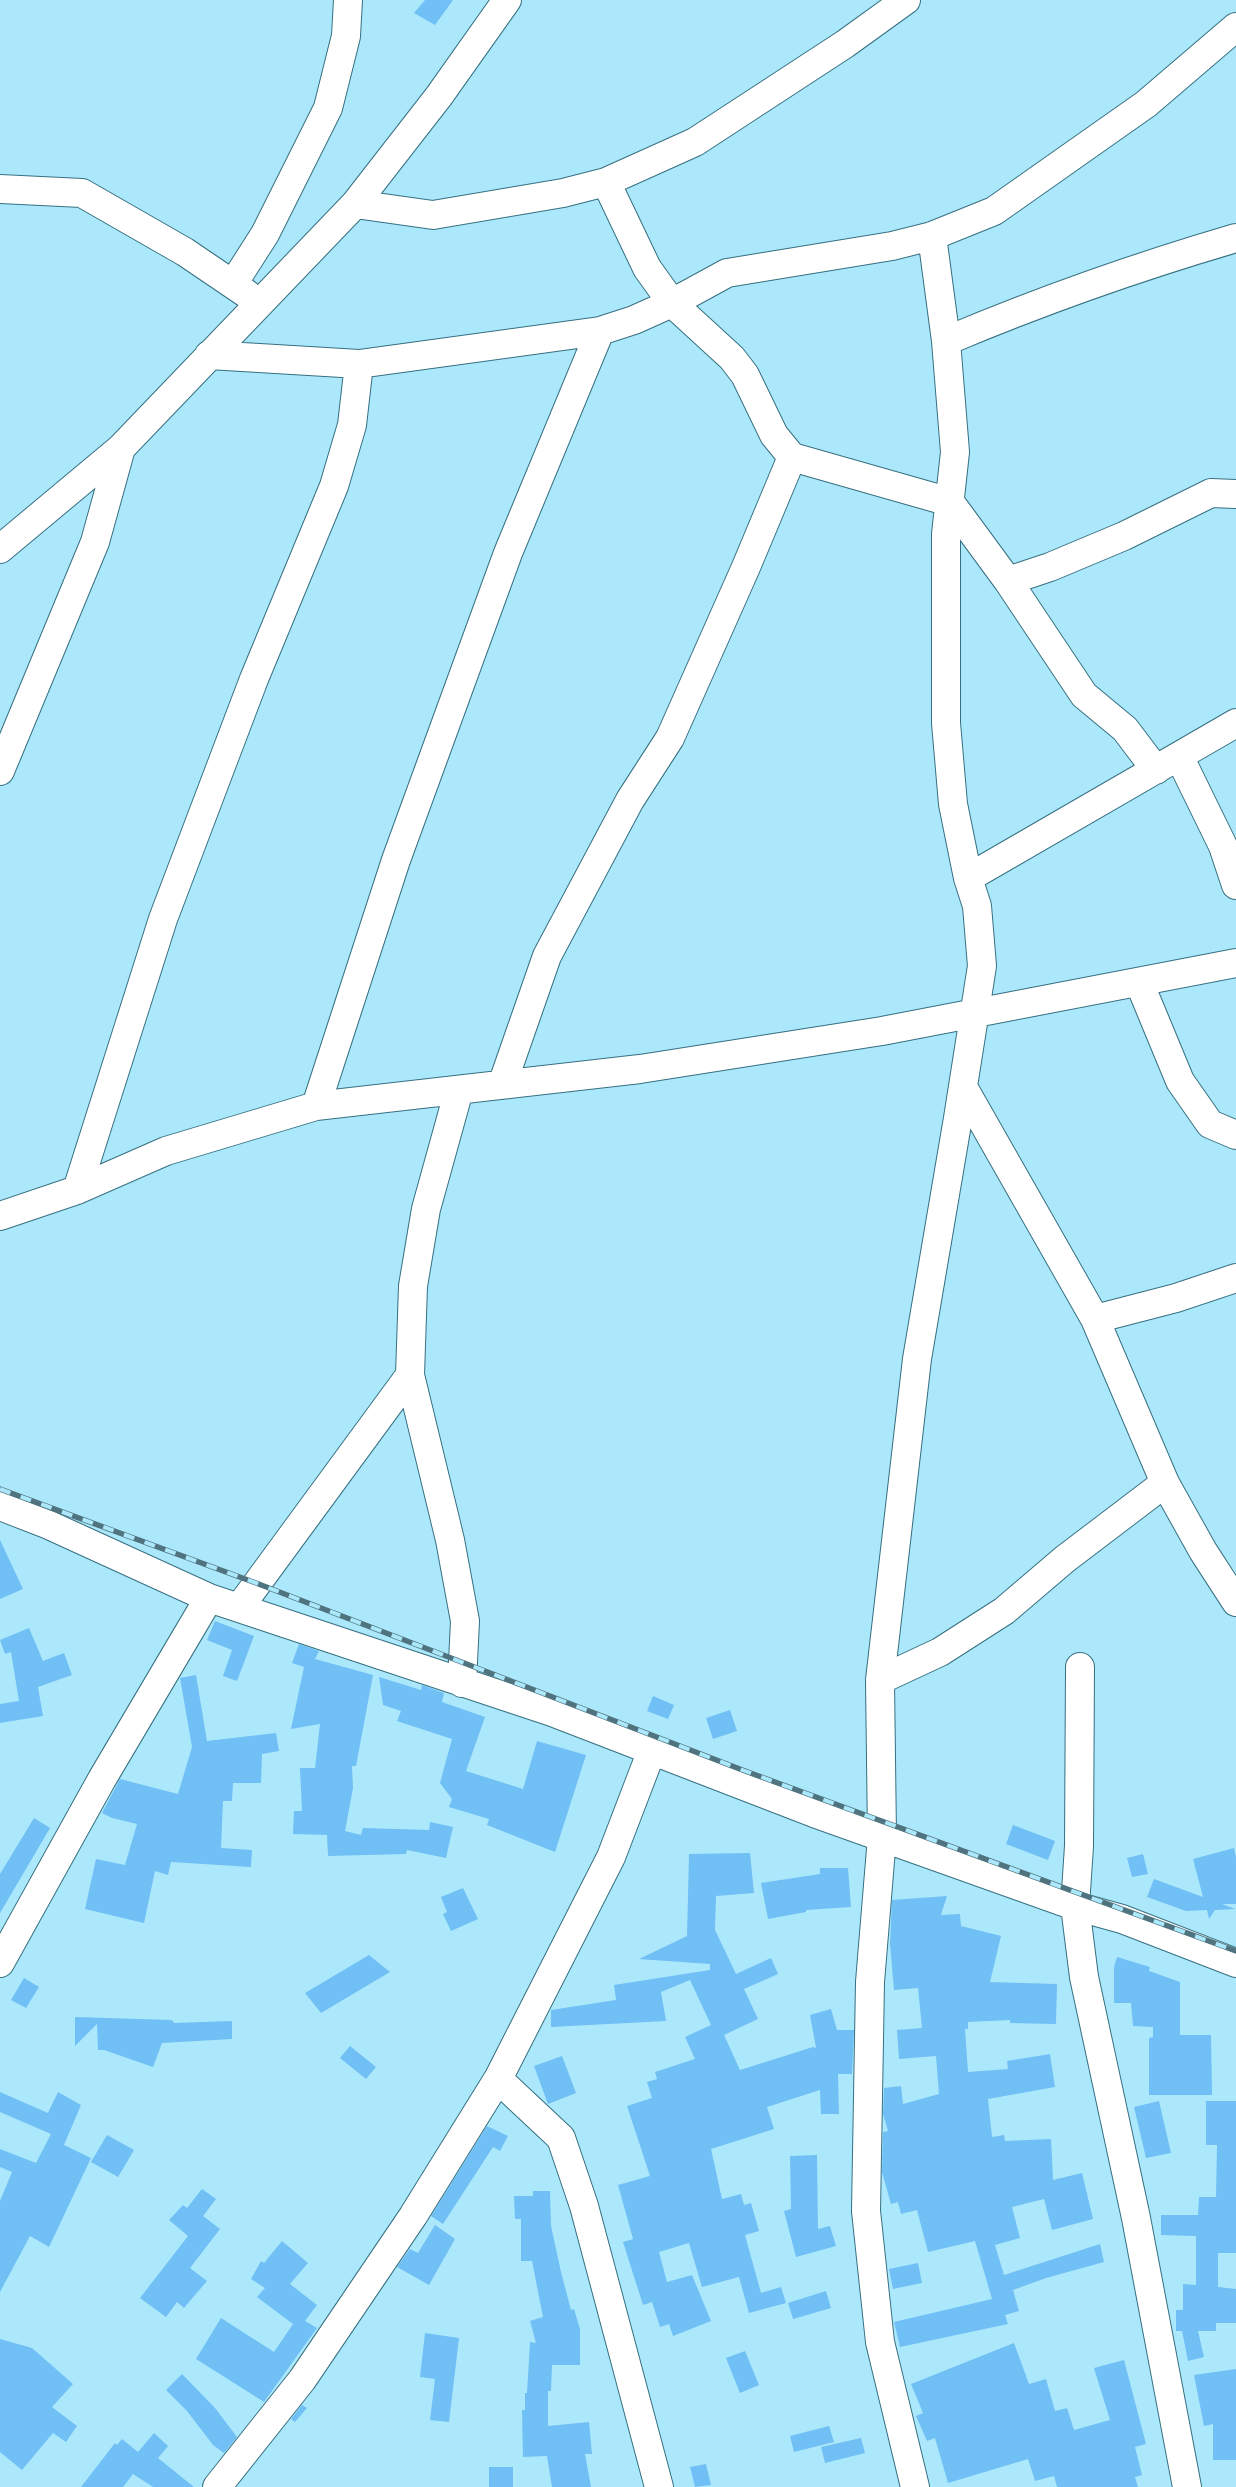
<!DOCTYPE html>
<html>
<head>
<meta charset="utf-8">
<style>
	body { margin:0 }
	canvas { display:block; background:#ace8fb }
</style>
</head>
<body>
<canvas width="1236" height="2487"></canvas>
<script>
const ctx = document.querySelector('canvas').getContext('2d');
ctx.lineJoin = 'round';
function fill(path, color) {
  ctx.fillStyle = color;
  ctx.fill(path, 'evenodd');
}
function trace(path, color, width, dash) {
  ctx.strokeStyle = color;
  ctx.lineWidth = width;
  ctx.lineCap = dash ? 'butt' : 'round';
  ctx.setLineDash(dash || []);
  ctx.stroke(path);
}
const building = new Path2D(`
	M 425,0 L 453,0 L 435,25 L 414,13 Z
	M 0,1540 L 23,1589 L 0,1599 Z
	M 215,1621 L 254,1636 L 237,1681 L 223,1676 L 232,1650 L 207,1640 Z
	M 29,1628 L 43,1661 L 64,1653 L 72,1675 L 38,1687 L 43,1716 L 0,1723 L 0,1704 L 19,1701 L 11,1652 L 5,1654 L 0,1640 Z
	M 299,1644 L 319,1651 L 315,1659 L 373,1675 L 356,1766 L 352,1766 L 353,1788 L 345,1831 L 361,1835 L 363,1828 L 429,1830 L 430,1822 L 453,1827 L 446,1858 L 407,1850 L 406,1854 L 328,1856 L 327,1835 L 293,1834 L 294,1811 L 302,1811 L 300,1768 L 315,1768 L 320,1724 L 291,1729 L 304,1667 L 292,1663 Z
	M 196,1675 L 207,1741 L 276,1733 L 279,1751 L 262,1754 L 261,1783 L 233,1783 L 232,1801 L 223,1801 L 221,1848 L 252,1850 L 251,1867 L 171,1862 L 168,1875 L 155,1871 L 144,1923 L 85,1909 L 96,1859 L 125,1865 L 137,1824 L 112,1818 L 102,1813 L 120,1779 L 178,1794 L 192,1747 L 180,1678 Z
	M 379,1677 L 421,1690 L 422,1685 L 444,1693 L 442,1702 L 485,1717 L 466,1771 L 523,1789 L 537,1741 L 586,1755 L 555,1852 L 487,1825 L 489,1819 L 449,1807 L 452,1799 L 440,1783 L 452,1739 L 397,1721 L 401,1711 L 383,1705 Z
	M 653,1696 L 674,1705 L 668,1719 L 647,1711 Z
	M 730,1710 L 737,1731 L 713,1739 L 706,1718 Z
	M 34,1818 L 50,1828 L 0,1913 L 0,1874 Z
	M 1013,1825 L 1055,1841 L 1048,1860 L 1006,1844 Z
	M 1234,1848 L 1236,1857 L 1236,1904 L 1222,1904 L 1235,1909 L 1215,1910 L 1209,1919 L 1207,1910 L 1186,1911 L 1147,1897 L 1154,1879 L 1203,1897 L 1193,1859 Z
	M 750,1853 L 754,1893 L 716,1896 L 715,1930 L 736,1974 L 771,1958 L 778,1974 L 744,1989 L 758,2019 L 724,2035 L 740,2070 L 813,2047 L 816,2048 L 810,2015 L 831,2009 L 837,2030 L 854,2030 L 852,2074 L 838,2074 L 839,2114 L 821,2114 L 820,2090 L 767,2107 L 774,2129 L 711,2149 L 722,2199 L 741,2194 L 744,2205 L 751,2203 L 759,2231 L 745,2235 L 761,2293 L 781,2287 L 786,2303 L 749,2313 L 739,2277 L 702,2287 L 689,2243 L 659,2252 L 667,2282 L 692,2275 L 711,2321 L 673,2336 L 669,2324 L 660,2327 L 652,2302 L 643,2305 L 623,2242 L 633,2239 L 618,2185 L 650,2176 L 627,2106 L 652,2098 L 647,2082 L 657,2079 L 655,2072 L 695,2059 L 685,2037 L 711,2025 L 690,1980 L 661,1992 L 666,2021 L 551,2027 L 551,2010 L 616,2000 L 614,1985 L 710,1970 L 710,1964 L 639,1959 L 687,1936 L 689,1854 Z
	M 1143,1854 L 1148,1874 L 1132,1877 L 1127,1858 Z
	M 820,1868 L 848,1868 L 851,1907 L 806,1910 L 806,1912 L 768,1919 L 761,1883 L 820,1874 Z
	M 463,1888 L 478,1919 L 451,1931 L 443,1914 L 447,1912 L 441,1897 Z
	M 947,1896 L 941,1915 L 960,1914 L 961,1926 L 1001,1936 L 990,1982 L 1057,1984 L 1056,2024 L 1010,2023 L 1010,2020 L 968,2022 L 968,2029 L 965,2029 L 968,2072 L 1008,2069 L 1007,2061 L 1050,2054 L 1055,2087 L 988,2099 L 992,2137 L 1004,2135 L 1005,2141 L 1051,2139 L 1053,2180 L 1082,2173 L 1093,2219 L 1052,2230 L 1044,2199 L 1012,2207 L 1020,2238 L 995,2245 L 1004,2275 L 1100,2244 L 1104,2262 L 1046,2278 L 1013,2290 L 1019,2311 L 1005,2315 L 1008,2324 L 900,2347 L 894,2322 L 992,2299 L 975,2241 L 928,2252 L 917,2210 L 901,2214 L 898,2202 L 891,2204 L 882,2172 L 883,2132 L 888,2131 L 883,2114 L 884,2088 L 901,2086 L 903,2104 L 939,2094 L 936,2056 L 899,2059 L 897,2030 L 922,2028 L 918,1988 L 894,1990 L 890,1944 L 892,1900 Z
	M 369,1955 L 390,1972 L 321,2013 L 305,1993 Z
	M 1117,1957 L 1150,1967 L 1149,1971 L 1180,1982 L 1180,2035 L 1211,2035 L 1212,2095 L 1149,2095 L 1149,2038 L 1153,2037 L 1153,2027 L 1133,2026 L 1131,2003 L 1114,2003 L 1114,1967 Z
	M 24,1978 L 39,1987 L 26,2008 L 11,2000 Z
	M 75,2017 L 172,2020 L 174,2023 L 232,2021 L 232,2039 L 162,2043 L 153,2067 L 104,2050 L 98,2050 L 97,2024 L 75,2046 Z
	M 350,2046 L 376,2067 L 366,2079 L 340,2058 Z
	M 562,2056 L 576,2093 L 548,2104 L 534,2066 Z
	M 0,2092 L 48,2113 L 58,2092 L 81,2105 L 64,2145 L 91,2158 L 49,2247 L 30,2236 L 0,2292 L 0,2201 L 12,2172 L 0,2167 L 0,2149 L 36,2163 L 51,2134 L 0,2112 Z
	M 1159,2101 L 1171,2153 L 1146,2158 L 1134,2107 Z
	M 1206,2101 L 1236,2101 L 1236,2253 L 1218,2253 L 1218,2287 L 1236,2289 L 1236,2323 L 1216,2323 L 1216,2331 L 1198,2331 L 1204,2357 L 1188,2361 L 1182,2331 L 1176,2331 L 1176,2310 L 1183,2310 L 1183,2284 L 1196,2285 L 1196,2236 L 1161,2235 L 1161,2215 L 1198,2215 L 1199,2197 L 1216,2197 L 1217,2145 L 1206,2145 Z
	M 487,2126 L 508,2136 L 500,2151 L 493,2147 L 443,2224 L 431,2216 Z
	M 107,2135 L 134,2150 L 118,2177 L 91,2162 Z
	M 817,2155 L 818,2229 L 830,2226 L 836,2246 L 796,2257 L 784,2211 L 791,2209 L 790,2156 Z
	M 202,2189 L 216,2199 L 203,2216 L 220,2229 L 190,2268 L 207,2281 L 184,2308 L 177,2302 L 166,2317 L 140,2298 L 188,2236 L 169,2220 L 183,2205 L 187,2208 Z
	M 533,2191 L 550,2191 L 551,2226 L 561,2272 L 571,2310 L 574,2309 L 580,2329 L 580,2365 L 552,2365 L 551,2391 L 548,2391 L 548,2426 L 589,2422 L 592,2454 L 585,2454 L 591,2487 L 552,2487 L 547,2456 L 523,2457 L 522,2410 L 525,2410 L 525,2393 L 527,2393 L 530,2342 L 536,2343 L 530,2321 L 543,2317 L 532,2261 L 521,2261 L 521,2219 L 515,2219 L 514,2196 L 533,2196 Z
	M 435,2225 L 455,2239 L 429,2285 L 397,2267 L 410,2249 L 418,2253 Z
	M 282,2241 L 308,2263 L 290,2284 L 317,2305 L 305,2321 L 317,2328 L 264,2402 L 196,2359 L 221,2318 L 274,2352 L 293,2324 L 257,2297 L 265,2288 L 251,2279 L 261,2261 L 264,2263 Z
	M 918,2263 L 922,2283 L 893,2289 L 889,2269 Z
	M 826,2291 L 831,2308 L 793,2319 L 788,2303 Z
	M 425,2333 L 459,2338 L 449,2422 L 430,2420 L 435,2379 L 420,2377 Z
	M 0,2339 L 32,2348 L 73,2384 L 52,2407 L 77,2426 L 66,2442 L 53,2433 L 22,2470 L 0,2452 Z
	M 1014,2343 L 1029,2384 L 1046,2379 L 1055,2411 L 1067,2408 L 1074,2430 L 1110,2420 L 1094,2368 L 1124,2360 L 1146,2444 L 1135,2447 L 1142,2475 L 1135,2477 L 1138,2487 L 1057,2487 L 1054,2476 L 1035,2481 L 1028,2459 L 948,2483 L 935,2438 L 927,2441 L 916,2416 L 923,2413 L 911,2384 Z
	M 745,2351 L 759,2385 L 740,2393 L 726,2358 Z
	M 1236,2369 L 1236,2460 L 1213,2460 L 1213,2424 L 1204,2426 L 1194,2375 Z
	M 182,2374 L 215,2408 L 237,2437 L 224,2453 L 213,2445 L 187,2411 L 166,2390 Z
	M 302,2405 L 307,2408 L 295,2422 L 291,2419 Z
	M 829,2426 L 834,2442 L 794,2452 L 790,2436 Z
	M 154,2433 L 168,2446 L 158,2458 L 194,2487 L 153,2487 L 133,2474 L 123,2487 L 81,2487 L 115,2443 L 117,2445 L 122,2439 L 138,2452 Z
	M 861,2438 L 865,2453 L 825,2463 L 821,2447 Z
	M 706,2464 L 711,2485 L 695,2487 L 690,2467 Z
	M 489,2467 L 513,2467 L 513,2487 L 489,2487 Z`);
const minor = new Path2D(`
	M 606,182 L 647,268 L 672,303 L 732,358 L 745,375 L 774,435 L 792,457 L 950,502 L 1008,581 L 1084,695 L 1125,729 L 1156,770
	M 0,189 L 82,193 L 185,252 L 247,294
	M 355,204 L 433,215 L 563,193 L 606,182 L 695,142 L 845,44 L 906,0
	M 233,284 L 265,234 L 328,108 L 346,36 L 348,0
	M 946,341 C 1041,301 1137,267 1236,238
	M 209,355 L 359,364 L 600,331 L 634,320 L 672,303 L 727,273 L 892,246 L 932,236 L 994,211 L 1146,104 L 1236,27
	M 0,549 L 121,448 L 355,204 L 439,96 L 507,0
	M 1008,581 L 1050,567 L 1124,536 L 1211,493 L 1236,494
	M 1179,756 L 1223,846 L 1236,885
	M 0,771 L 95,542 L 121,448
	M 968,878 L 1236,723
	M 1139,982 L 1180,1081 L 1210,1124 L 1236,1135
	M 502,1085 L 547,956 L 630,800 L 670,738 L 746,567 L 792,457
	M 963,1087 L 1095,1319 L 1165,1483 L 1203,1551 L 1236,1602
	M 459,1090 L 426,1209 L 413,1286 L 410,1375 L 450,1540 L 465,1621 L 462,1683
	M 316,1106 L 396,860 L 508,553 L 600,331
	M 77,1190 L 163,919 L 254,679 L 334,486 L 352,425 L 359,364
	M 0,1216 L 77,1190 L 166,1151 L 316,1106 L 640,1069 L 882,1031 L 1236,963
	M 1095,1319 L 1176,1298 L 1236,1278
	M 0,1506 L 49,1525 L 209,1598 L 552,1712 L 814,1813 L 1075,1906 L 1122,1919 L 1236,1963
	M 239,1608 L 410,1375
	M 1080,1667 L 1079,1846 L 1075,1906 L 1084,1977 L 1136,2218 L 1187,2487
	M 880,1680 L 940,1652 L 1004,1611 L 1065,1559 L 1165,1483
	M 652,1750 L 611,1857 L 498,2079 L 561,2138 L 584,2206 L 659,2487
	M 0,1963 L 102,1779 L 209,1598
	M 217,2487 L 302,2380 L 413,2216 L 498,2079
	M 915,2487 L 880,2342 L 866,2211 L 870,1982 L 882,1837 L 880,1680 L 917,1359 L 958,1118 L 982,966 L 977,906 L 968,878 L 953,804 L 946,723 L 946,534 L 955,452 L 946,341 L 932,236`);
const rail = new Path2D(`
	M 0,1489 L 256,1583 L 745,1771 L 1236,1951`);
fill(building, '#70bff5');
trace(minor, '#367081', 30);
trace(minor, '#fff', 28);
trace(rail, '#50747f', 5.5);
trace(rail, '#ace8fb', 4, [11]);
</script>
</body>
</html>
